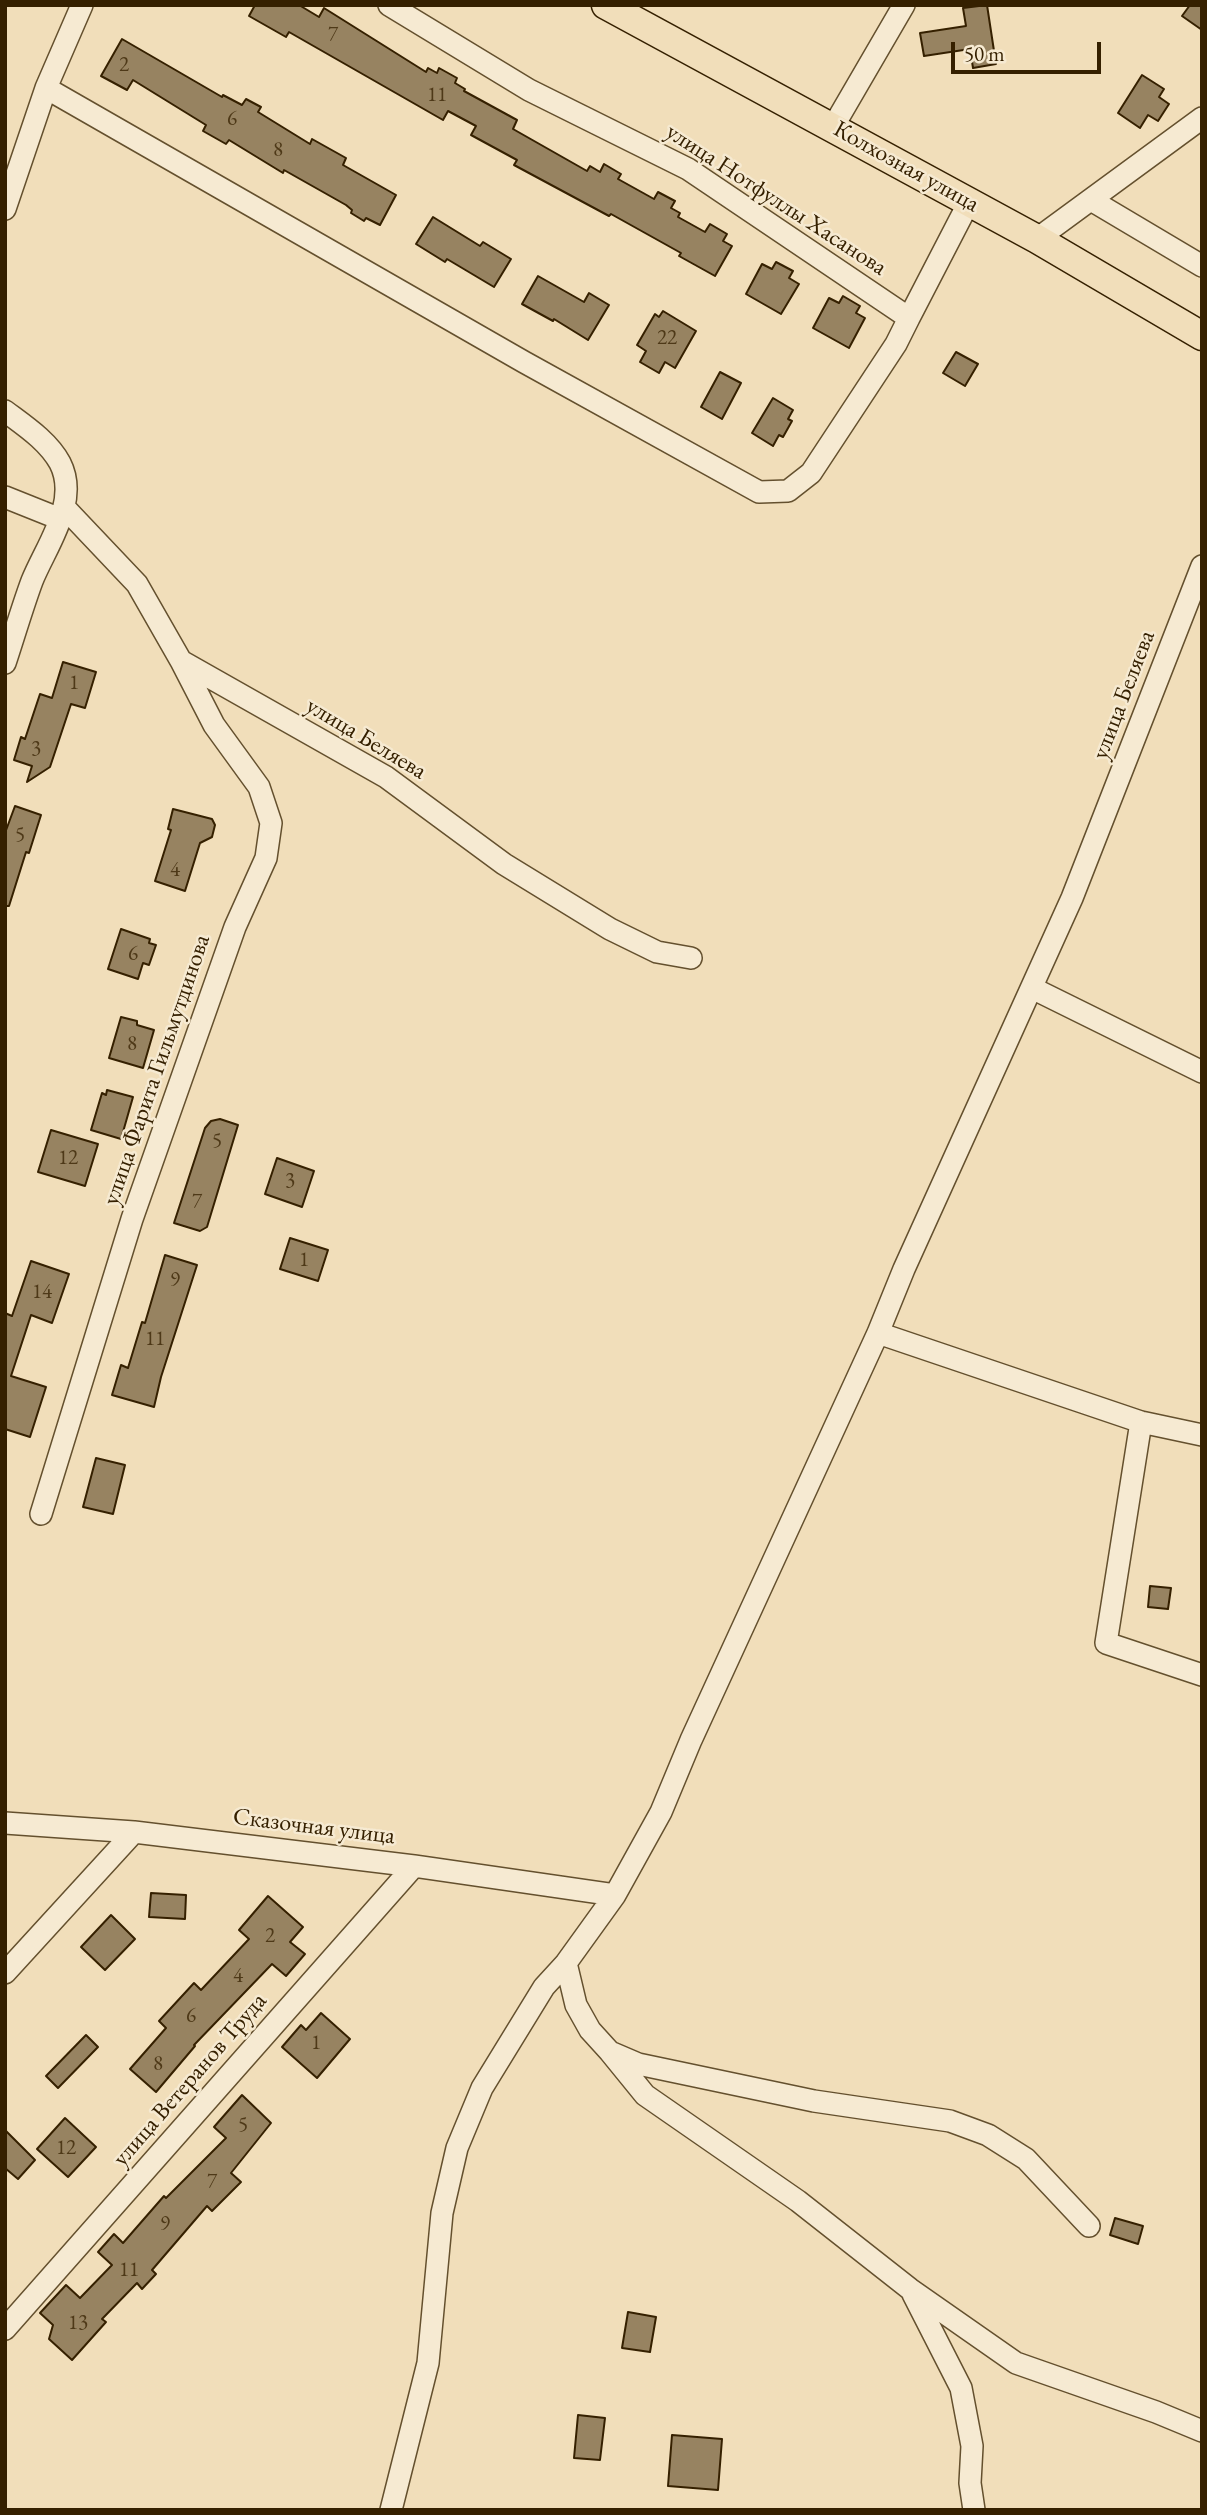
<!DOCTYPE html>
<html>
<head>
<meta charset="utf-8">
<style>
	body { margin:0 }
	#map { position:relative; width:1207px; height:2515px; overflow:hidden; background:#f1deba; font-family:"EB Garamond",serif }
	canvas { display:block }
	.frame { position:absolute; inset:0; border:7px solid #352000; pointer-events:none }
	.scale { position:absolute; left:951px; top:42px; width:150px; height:32px; box-sizing:border-box; border:4px solid #352000; border-top:0; padding-left:9px; font-size:21px; line-height:24px; white-space:nowrap; color:#352000; -webkit-text-stroke:5px #f6ead2; paint-order:stroke }
</style>
</head>
<body>
<div id="map">
<canvas width="1207" height="2515"></canvas>
<div class="frame"></div>
<div class="scale">50 m</div>
</div>
<script>
const ctx = document.querySelector('canvas').getContext('2d');
ctx.lineJoin = 'round';
function fill(path, color) {
  ctx.fillStyle = color;
  ctx.fill(path, 'evenodd');
}
function trace(path, color, width, dash) {
  ctx.strokeStyle = color;
  ctx.lineWidth = width;
  ctx.lineCap = dash ? 'butt' : 'round';
  ctx.setLineDash(dash || []);
  ctx.stroke(path);
}
function write(font, color, halo, rows, align = 'center') {
  ctx.font = font + ' "EB Garamond",serif';
  ctx.lineWidth = 5;
  ctx.setLineDash([]);
  ctx.textBaseline = 'middle';
  ctx.strokeStyle = halo;
  ctx.fillStyle = color;
  for (const [text, x, y, turn = 0] of rows) {
    ctx.save();
    ctx.translate(x, y);
    ctx.rotate((+turn || 0) * Math.PI / 180);
    ctx.textAlign = isNaN(turn) ? turn : align;
    if (halo) ctx.strokeText(text, 0, 0);
    ctx.fillText(text, 0, 0);
    ctx.restore();
  }
}
const building = new Path2D(`
	M 255,5 L 299,5 L 319,17 L 324,8 L 426,72 L 428,68 L 437,73 L 439,68 L 457,78 L 455,83 L 465,89 L 464,91 L 517,120 L 513,129 L 587,171 L 590,166 L 600,172 L 604,164 L 621,174 L 618,179 L 654,199 L 658,192 L 675,201 L 671,208 L 680,213 L 678,217 L 705,232 L 710,224 L 727,234 L 723,241 L 732,246 L 715,276 L 679,256 L 681,253 L 611,214 L 609,216 L 514,165 L 517,160 L 471,135 L 476,126 L 448,111 L 443,120 L 289,32 L 286,37 L 249,16 Z
	M 987,5 L 996,64 L 973,68 L 970,49 L 924,56 L 920,33 L 966,26 L 963,8 Z
	M 1190,5 L 1202,5 L 1202,30 L 1182,16 Z
	M 122,39 L 222,97 L 223,95 L 242,105 L 246,99 L 261,107 L 258,112 L 310,144 L 312,139 L 346,158 L 343,165 L 396,195 L 380,225 L 366,218 L 364,221 L 351,213 L 352,210 L 346,205 L 284,170 L 283,173 L 229,140 L 226,144 L 203,131 L 206,125 L 133,80 L 127,90 L 101,76 Z
	M 1142,75 L 1164,89 L 1159,97 L 1169,104 L 1158,121 L 1148,115 L 1140,128 L 1118,113 Z
	M 433,217 L 480,246 L 483,242 L 511,259 L 494,287 L 447,259 L 445,262 L 416,244 Z
	M 776,262 L 793,271 L 789,278 L 799,284 L 781,314 L 746,294 L 762,264 L 772,269 Z
	M 538,276 L 584,302 L 589,293 L 609,305 L 588,340 L 554,319 L 553,321 L 522,304 Z
	M 843,296 L 860,306 L 856,313 L 865,318 L 849,348 L 813,328 L 829,298 L 839,303 Z
	M 663,311 L 696,331 L 675,368 L 665,362 L 659,373 L 640,362 L 646,351 L 637,345 L 655,314 L 659,317 Z
	M 956,352 L 978,364 L 965,386 L 943,373 Z
	M 720,372 L 741,383 L 722,419 L 701,407 Z
	M 773,398 L 793,410 L 788,419 L 792,421 L 783,437 L 779,435 L 773,446 L 752,433 Z
	M 63,662 L 96,672 L 85,708 L 71,704 L 50,767 L 27,782 L 32,766 L 14,760 L 21,737 L 25,739 L 40,694 L 52,698 Z
	M 15,806 L 41,815 L 29,853 L 26,852 L 9,906 L 5,906 L 5,833 Z
	M 173,809 L 212,819 L 215,825 L 212,837 L 200,843 L 185,891 L 155,881 L 171,830 L 168,829 Z
	M 121,929 L 150,939 L 149,943 L 156,945 L 149,965 L 143,963 L 138,979 L 108,969 Z
	M 121,1017 L 137,1021 L 137,1025 L 154,1030 L 143,1068 L 109,1058 Z
	M 107,1090 L 133,1097 L 121,1139 L 91,1130 L 102,1093 L 106,1095 Z
	M 220,1119 L 238,1125 L 207,1227 L 200,1231 L 174,1223 L 205,1128 L 211,1121 Z
	M 51,1130 L 98,1144 L 85,1186 L 38,1172 Z
	M 277,1158 L 314,1171 L 302,1207 L 265,1194 Z
	M 290,1238 L 328,1250 L 318,1281 L 280,1269 Z
	M 165,1255 L 197,1265 L 161,1377 L 154,1407 L 112,1395 L 121,1365 L 128,1368 L 142,1322 L 145,1323 Z
	M 31,1261 L 69,1274 L 52,1323 L 31,1315 L 11,1376 L 46,1387 L 30,1437 L 5,1429 L 5,1313 L 12,1316 Z
	M 96,1458 L 125,1465 L 113,1514 L 83,1507 Z
	M 1150,1586 L 1171,1588 L 1168,1609 L 1148,1607 Z
	M 151,1893 L 186,1895 L 185,1919 L 149,1917 Z
	M 268,1896 L 303,1927 L 290,1942 L 305,1954 L 286,1976 L 272,1964 L 194,2045 L 195,2046 L 156,2092 L 130,2069 L 166,2028 L 159,2021 L 194,1983 L 201,1990 L 249,1939 L 239,1930 Z
	M 111,1915 L 135,1939 L 105,1970 L 81,1947 Z
	M 321,2013 L 350,2039 L 317,2078 L 282,2047 L 301,2025 L 306,2030 Z
	M 86,2035 L 98,2047 L 58,2088 L 46,2076 Z
	M 242,2095 L 271,2123 L 231,2173 L 241,2182 L 212,2211 L 207,2206 L 152,2270 L 156,2274 L 142,2289 L 137,2283 L 102,2319 L 106,2322 L 72,2360 L 49,2339 L 53,2325 L 40,2313 L 66,2285 L 80,2298 L 112,2265 L 98,2252 L 114,2234 L 123,2243 L 164,2196 L 166,2198 L 226,2138 L 214,2127 Z
	M 65,2118 L 96,2147 L 68,2177 L 37,2149 Z
	M 5,2130 L 35,2160 L 18,2179 L 5,2168 Z
	M 1115,2218 L 1143,2226 L 1138,2244 L 1110,2235 Z
	M 628,2312 L 656,2317 L 650,2352 L 622,2348 Z
	M 578,2415 L 605,2418 L 600,2460 L 574,2458 Z
	M 672,2435 L 722,2439 L 718,2490 L 668,2486 Z`);
const minor = new Path2D(`
	M 389,5 L 529,90 L 688,169 L 909,318 L 969,202
	M 46,88 L 524,362 L 759,492 L 788,491 L 811,473 L 896,344 L 909,318
	M 833,127 L 904,5
	M 1091,200 L 1202,266
	M 5,209 L 46,88 L 82,5
	M 1037,239 L 1202,118
	M 5,411 C 25,426 48,441 60,463 C 80,502 46,546 32,581 C 22,608 14,636 5,663
	M 5,497 L 60,519
	M 64,507 L 137,584 L 181,661 L 386,777 L 504,864 L 610,929 L 657,952 L 691,958
	M 1032,988 L 1202,1072
	M 878,1333 L 1141,1422 L 1202,1435
	M 1141,1422 L 1106,1643 L 1202,1675
	M 41,1514 L 132,1219 L 235,927 L 266,858 L 271,823 L 259,787 L 214,725 L 181,661
	M 5,1823 L 134,1832 L 414,1866 L 615,1895
	M 566,1963 L 576,2005 L 590,2030 L 610,2052 L 638,2064 L 814,2101 L 950,2121 L 988,2135 L 1026,2159 L 1089,2226
	M 5,1973 L 134,1832
	M 610,2052 L 645,2095 L 798,2201 L 910,2289 L 1016,2363 L 1156,2412 L 1202,2431
	M 913,2294 L 961,2388 L 972,2446 L 970,2483 L 974,2510
	M 5,2329 L 414,1866
	M 391,2510 L 428,2363 L 442,2213 L 457,2148 L 482,2088 L 544,1987 L 566,1963 L 615,1895 L 661,1812 L 691,1740 L 878,1333 L 904,1269 L 1072,898 L 1202,566`);
const major = new Path2D(`
	M 606,5 L 1037,239 L 1202,336`);
const numberNames = [
	["7",333,35],
	["2",124,65],
	["11",437,95],
	["6",232,119],
	["8",278,150],
	["22",667,338],
	["1",74,683],
	["3",36,749],
	["5",20,835],
	["4",175,870],
	["6",133,954],
	["8",132,1044],
	["5",217,1141],
	["12",68,1158],
	["3",290,1181],
	["7",197,1202],
	["1",304,1260],
	["9",175,1280],
	["14",42,1292],
	["11",155,1339],
	["2",270,1936],
	["4",238,1976],
	["6",191,2016],
	["1",316,2043],
	["8",158,2064],
	["5",243,2125],
	["12",66,2148],
	["7",212,2182],
	["9",165,2224],
	["11",129,2270],
	["13",78,2323]
];
const streetNames = [
	["Колхозная улица",906,167,29],
	["улица Нотфуллы Хасанова",776,200,33],
	["улица Беляева",1124,695,-69],
	["улица Беляева",366,739,31],
	["улица Фарита Гильмутдинова",157,1070,-71],
	["Сказочная улица",314,1827,7],
	["улица Ветеранов Труда",190,2080,-49]
];
fill(building, '#978361');
trace(building, '#352000', 2);
trace(minor, '#64502e', 24);
trace(major, '#352000', 31);
trace(minor, '#f6ead2', 21);
trace(major, '#f1deba', 28);
write('21px', '#4e3918', null, numberNames);
write('24px', '#352000', '#f6ead2', streetNames);
</script>
</body>
</html>
